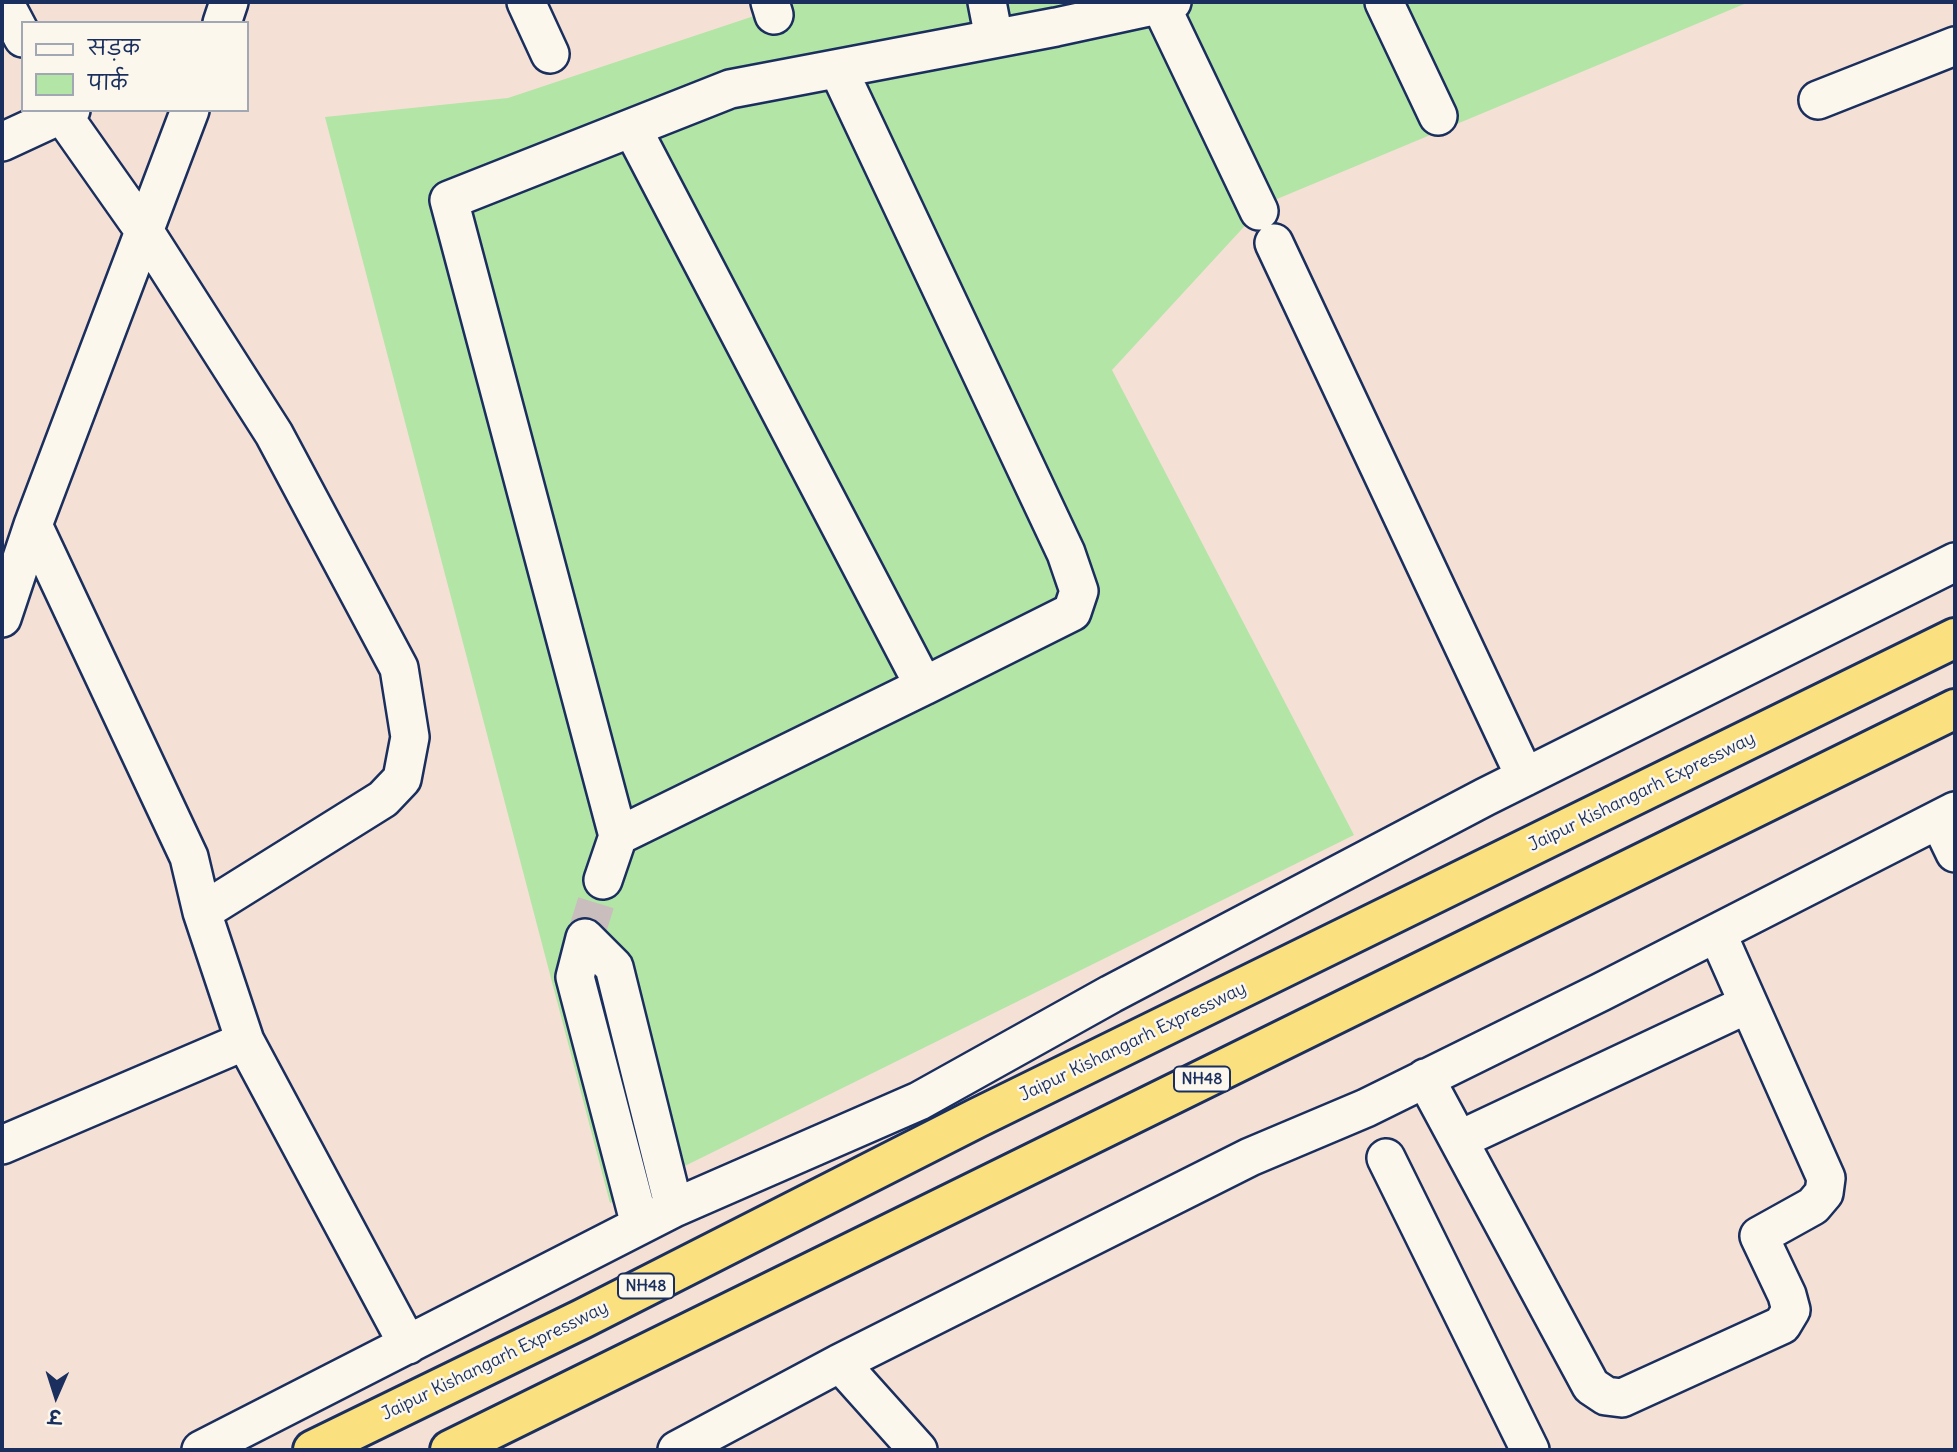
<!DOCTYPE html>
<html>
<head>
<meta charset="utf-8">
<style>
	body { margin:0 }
	#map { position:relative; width:1957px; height:1452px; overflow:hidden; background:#f5e0d6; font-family:Delius,"Playpen Sans Deva",sans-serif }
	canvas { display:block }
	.frame { position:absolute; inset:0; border:4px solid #1b2f5e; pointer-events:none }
	.legend { position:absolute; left:21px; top:21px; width:228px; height:91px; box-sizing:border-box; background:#fbf7ec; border:2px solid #a1a7b3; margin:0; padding:9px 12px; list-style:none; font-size:21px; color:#1b2f5e }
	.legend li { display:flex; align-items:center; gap:14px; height:35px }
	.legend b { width:35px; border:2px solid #a1a7b3 }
	.north { position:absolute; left:21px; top:1361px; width:70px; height:70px; -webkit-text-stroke:5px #fbf7ec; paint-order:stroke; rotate:183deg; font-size:19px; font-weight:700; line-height:28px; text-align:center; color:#1b2f5e }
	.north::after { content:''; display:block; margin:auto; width:24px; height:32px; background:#1b2f5e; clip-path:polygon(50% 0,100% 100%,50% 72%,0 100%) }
</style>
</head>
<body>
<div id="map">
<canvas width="1957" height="1452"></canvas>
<div class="frame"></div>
<ul class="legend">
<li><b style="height:9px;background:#fbf7ec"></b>सड़क</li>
<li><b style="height:19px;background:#b2e5a6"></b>पार्क</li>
</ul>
<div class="north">उ</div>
</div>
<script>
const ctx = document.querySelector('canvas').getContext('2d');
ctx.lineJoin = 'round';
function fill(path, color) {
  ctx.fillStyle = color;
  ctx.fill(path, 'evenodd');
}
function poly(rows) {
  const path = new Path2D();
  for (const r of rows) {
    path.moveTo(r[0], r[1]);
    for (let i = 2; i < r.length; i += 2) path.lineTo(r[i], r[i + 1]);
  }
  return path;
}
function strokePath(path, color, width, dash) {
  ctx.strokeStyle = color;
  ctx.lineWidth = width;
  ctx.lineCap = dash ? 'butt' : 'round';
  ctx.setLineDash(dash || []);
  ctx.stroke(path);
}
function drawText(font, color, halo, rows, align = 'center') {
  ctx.font = font + ' Delius,sans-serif';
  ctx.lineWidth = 5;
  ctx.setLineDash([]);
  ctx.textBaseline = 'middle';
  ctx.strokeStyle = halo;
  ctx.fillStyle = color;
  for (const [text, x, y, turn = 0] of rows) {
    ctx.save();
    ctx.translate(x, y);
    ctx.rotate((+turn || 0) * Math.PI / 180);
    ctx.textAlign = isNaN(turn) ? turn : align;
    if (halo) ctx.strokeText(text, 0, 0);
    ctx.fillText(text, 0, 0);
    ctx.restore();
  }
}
const green = poly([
	[796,2,1749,2,1265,204,1112,370,1354,835,610,1203,325,117,508,98]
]);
const minorTunnel = poly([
	[585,938,603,880]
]);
const minor = poly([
	[4,2,23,38],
	[526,2,550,54],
	[770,2,774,15],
	[987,2,994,38],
	[1384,2,1438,116],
	[1160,4,1259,211],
	[222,23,229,2],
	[838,69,1066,553,1079,591,1072,612,924,686],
	[1818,100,1955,46],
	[59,110,145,232,274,434,399,668,410,737,402,779,383,799,202,912],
	[2,142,71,110],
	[1274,243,1525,777],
	[33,525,189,857,202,912,245,1041,408,1345],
	[2,618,33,525,190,110],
	[1939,820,1955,853],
	[618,836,924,686,632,128],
	[603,880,618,836,449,200,730,89,1056,27,1172,2],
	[1425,1078,1591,1386,1606,1396,1622,1398,1782,1325,1791,1310,1787,1295,1759,1236,1813,1206,1824,1193,1826,1178,1717,933],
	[1459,1140,1748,1004],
	[2,1145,245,1041],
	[1386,1158,1530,1450],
	[640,1225,575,977,585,938,614,967,674,1208],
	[840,1363,918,1450],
	[201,1450,674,1208,919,1101,1111,994,1485,797,1955,562],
	[677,1450,840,1363,1250,1157,1366,1108,1601,992,1955,811]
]);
const highway = poly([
	[313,1450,582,1319,977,1118,1955,638],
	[450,1450,1955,709]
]);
const shields = [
	[1202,1079,56],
	[646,1286,56]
];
const shieldNames = [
	["NH48",1202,1079],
	["NH48",646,1286]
];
const streetNames = [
	["Jaipur Kishangarh Expressway",1642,792,-26],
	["Jaipur Kishangarh Expressway",1133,1042,-26],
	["Jaipur Kishangarh Expressway",495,1361,-26]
];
fill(green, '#b2e5a6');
strokePath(minorTunnel, '#c9bdbe', 37, [37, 18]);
strokePath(minor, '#1b2f5e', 42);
strokePath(highway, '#1b2f5e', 44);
strokePath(minor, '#fbf7ec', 37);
strokePath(highway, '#fbe080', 38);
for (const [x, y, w] of shields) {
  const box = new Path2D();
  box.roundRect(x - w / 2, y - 12.5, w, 25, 5);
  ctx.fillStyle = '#fbf7ec';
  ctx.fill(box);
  strokePath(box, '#1b2f5e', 2);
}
drawText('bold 16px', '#1b2f5e', null, shieldNames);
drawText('18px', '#1b2f5e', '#fbf7ec', streetNames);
</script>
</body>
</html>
